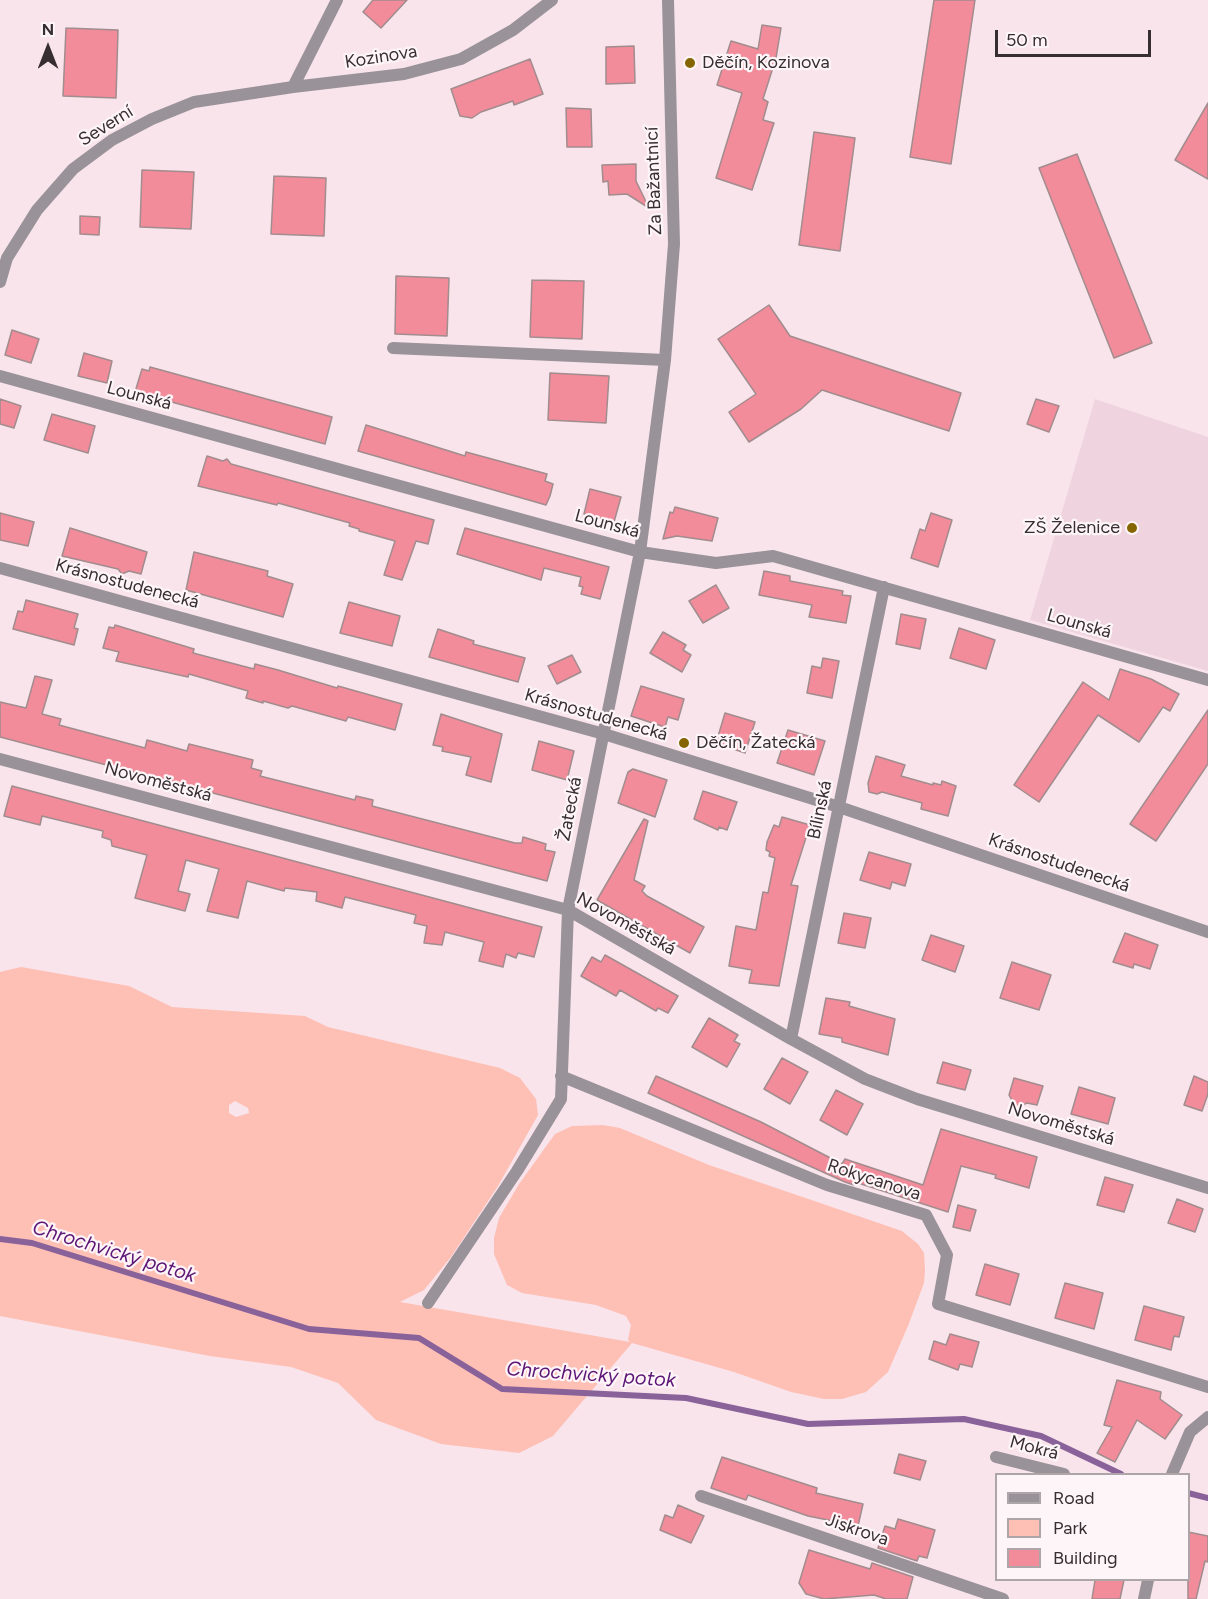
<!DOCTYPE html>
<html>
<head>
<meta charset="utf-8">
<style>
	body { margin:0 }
	#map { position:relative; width:1208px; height:1599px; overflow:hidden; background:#f9e4ec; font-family:Figtree,sans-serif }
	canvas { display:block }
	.legend { position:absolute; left:995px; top:1473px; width:195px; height:108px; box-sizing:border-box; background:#fef5f8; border:2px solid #aea5a8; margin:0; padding:8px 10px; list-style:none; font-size:18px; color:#362e31 }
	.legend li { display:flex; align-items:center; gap:12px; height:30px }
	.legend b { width:30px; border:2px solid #aea5a8 }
	.north { position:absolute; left:18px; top:18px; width:60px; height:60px; -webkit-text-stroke:4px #fef5f8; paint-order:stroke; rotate:0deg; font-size:16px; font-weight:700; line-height:24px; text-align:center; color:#362e31 }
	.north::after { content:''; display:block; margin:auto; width:21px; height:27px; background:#362e31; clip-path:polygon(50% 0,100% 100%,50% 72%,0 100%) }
	.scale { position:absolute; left:995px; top:30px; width:156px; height:27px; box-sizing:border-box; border:3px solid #362e31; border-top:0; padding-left:8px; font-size:18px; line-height:21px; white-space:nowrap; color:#362e31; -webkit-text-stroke:4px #fef5f8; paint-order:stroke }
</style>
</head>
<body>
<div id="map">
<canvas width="1208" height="1599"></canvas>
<ul class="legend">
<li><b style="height:8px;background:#999298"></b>Road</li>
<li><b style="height:16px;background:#febfb4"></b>Park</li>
<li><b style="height:16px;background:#f28b9a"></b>Building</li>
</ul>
<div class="north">N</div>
<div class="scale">50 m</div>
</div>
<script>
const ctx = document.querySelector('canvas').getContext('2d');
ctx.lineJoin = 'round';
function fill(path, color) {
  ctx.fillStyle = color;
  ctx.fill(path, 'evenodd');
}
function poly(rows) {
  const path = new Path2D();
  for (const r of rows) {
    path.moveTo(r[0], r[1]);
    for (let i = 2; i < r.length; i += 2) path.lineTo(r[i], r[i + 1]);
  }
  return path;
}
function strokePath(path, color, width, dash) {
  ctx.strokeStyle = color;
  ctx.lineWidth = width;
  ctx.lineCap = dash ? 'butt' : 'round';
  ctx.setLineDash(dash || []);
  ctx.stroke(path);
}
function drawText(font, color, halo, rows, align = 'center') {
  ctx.font = font + ' Figtree,sans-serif';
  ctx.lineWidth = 4.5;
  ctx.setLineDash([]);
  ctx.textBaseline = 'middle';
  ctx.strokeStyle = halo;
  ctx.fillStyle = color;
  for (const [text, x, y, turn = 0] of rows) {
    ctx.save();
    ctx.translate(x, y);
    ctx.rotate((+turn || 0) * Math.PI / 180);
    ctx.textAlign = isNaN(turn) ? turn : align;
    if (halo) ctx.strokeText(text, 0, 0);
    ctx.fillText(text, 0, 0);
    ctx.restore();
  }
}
const built = poly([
	[1095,399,1208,437,1208,671,1030,620]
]);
const green = poly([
	[21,967,129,986,172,1007,305,1016,328,1027,500,1068,520,1078,536,1099,538,1115,498,1186,451,1257,424,1290,400,1302,630,1342,628,1340,631,1325,626,1316,596,1305,522,1293,507,1285,494,1254,494,1238,499,1218,519,1184,555,1134,572,1126,603,1125,620,1128,709,1165,902,1231,918,1244,924,1253,925,1270,924,1283,908,1326,888,1372,866,1392,842,1399,824,1399,791,1392,734,1372,632,1343,553,1436,519,1453,441,1444,376,1420,338,1383,291,1367,210,1356,0,1316,0,972],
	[235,1101,248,1108,249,1113,236,1117,229,1113,229,1105]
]);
const stream = poly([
	[0,1239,32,1243,309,1329,419,1338,502,1389,686,1398,808,1424,964,1419,1041,1436,1121,1474],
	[1188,1493,1208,1498]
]);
const building = poly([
	[373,0,407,0,381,28,363,12,373,0],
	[934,0,975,0,951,164,910,157,934,0],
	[762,25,781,28,776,58,763,99,768,102,763,120,774,123,752,190,716,178,742,93,717,85,731,41,758,49,762,25],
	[66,28,118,30,116,98,63,96,66,28],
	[634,46,635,83,606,84,606,47,634,46],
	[530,59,543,94,514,105,513,101,481,112,472,118,460,116,451,89,530,59],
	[1208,103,1208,179,1175,160,1208,103],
	[566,108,591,109,592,147,567,147,566,108],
	[814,132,855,138,840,251,799,245,814,132],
	[1077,154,1152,343,1114,358,1039,168,1077,154],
	[636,164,636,181,649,208,627,194,609,195,608,181,603,182,602,165,636,164],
	[142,170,194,172,191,229,140,227,142,170],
	[274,176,326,178,324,236,271,234,274,176],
	[80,216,100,217,99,235,80,234,80,216],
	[396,276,449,278,447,336,395,334,396,276],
	[532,280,584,281,582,339,530,337,532,280],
	[769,305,790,336,961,393,949,431,822,390,801,409,749,442,729,412,756,394,718,339,769,305],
	[12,330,39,339,31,363,5,355,12,330],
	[84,353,112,361,107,383,78,376,84,353],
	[150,367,332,417,325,444,135,392,142,369,149,371,150,367],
	[550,373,609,376,606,423,548,420,550,373],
	[0,399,21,406,14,428,0,424,0,399],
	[1036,399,1059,406,1049,432,1027,424,1036,399],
	[52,414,95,426,88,453,44,440,52,414],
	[366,425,465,456,466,452,547,474,545,481,553,484,550,496,546,505,358,451,366,425],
	[207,456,223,461,227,459,231,464,434,520,428,544,416,541,402,580,384,575,395,541,359,531,359,529,349,526,350,523,278,503,277,505,198,486,207,456],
	[590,489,621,497,614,522,584,514,590,489],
	[675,507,718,518,712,541,677,536,663,539,670,512,673,513,675,507],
	[0,513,34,522,28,546,0,540,0,513],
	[931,513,952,520,938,567,911,558,920,529,925,531,931,513],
	[70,528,147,552,141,574,129,571,122,574,118,569,62,556,70,528],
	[465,528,609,567,600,599,581,594,583,587,579,586,581,577,544,568,541,580,457,554,465,528],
	[194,552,268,571,267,576,293,584,283,617,186,590,194,552],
	[764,571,790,576,790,581,843,591,842,595,851,596,846,623,809,617,812,605,759,595,764,571],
	[716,585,729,608,703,623,689,601,716,585],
	[26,600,78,614,74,628,78,629,74,645,13,629,18,611,23,612,26,600],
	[349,602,400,616,392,646,340,633,349,602],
	[901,614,926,619,920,649,896,644,901,614],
	[115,625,194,649,193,653,254,669,255,664,278,670,337,688,338,686,402,704,395,730,348,717,346,721,292,706,288,708,263,701,263,703,246,698,248,691,189,674,188,677,116,661,119,652,103,648,109,627,114,628,115,625],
	[959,628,995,640,986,669,950,658,959,628],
	[438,629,474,641,473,644,525,658,518,682,429,657,438,629],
	[663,632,686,645,683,650,691,655,682,672,650,653,663,632],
	[572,655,581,672,557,684,548,666,572,655],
	[823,658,839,661,832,698,807,693,812,666,821,668,823,658],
	[1120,669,1151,679,1179,694,1170,711,1163,707,1139,742,1098,715,1039,802,1014,785,1083,682,1109,700,1120,669],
	[35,676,52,680,42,714,61,719,59,725,145,748,147,740,187,751,189,744,253,760,251,768,262,771,260,776,355,800,356,796,373,800,372,806,515,843,522,843,523,837,546,844,545,850,555,852,547,881,0,737,0,702,26,708,35,676],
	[641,686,684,699,678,720,668,717,665,727,631,716,641,686],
	[1208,710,1208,764,1156,841,1130,824,1208,710],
	[725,713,755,722,745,753,716,743,725,713],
	[441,714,502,734,491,782,466,775,471,757,442,751,443,747,433,745,441,714],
	[788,730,825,741,814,775,777,763,788,730],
	[539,741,574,751,567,780,532,770,539,741],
	[876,756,905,765,901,776,933,785,933,783,941,785,942,781,956,786,948,816,921,809,922,803,882,792,877,794,869,792,868,783,876,756],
	[633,769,667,780,655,817,618,803,628,772,633,769],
	[12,786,542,927,534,957,518,953,516,958,506,954,503,967,479,961,484,942,445,932,442,945,424,943,427,926,414,923,416,915,345,897,342,908,316,901,317,892,285,888,284,891,247,881,238,918,207,911,219,869,186,860,178,891,190,894,185,911,135,898,147,855,112,846,111,840,102,837,103,831,42,816,40,825,4,816,12,786],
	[703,791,737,802,727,830,719,827,718,830,694,819,703,791],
	[782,817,810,825,791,885,798,886,779,986,749,983,752,970,729,966,736,926,756,930,763,892,768,893,775,858,769,856,770,852,766,850,767,842,774,825,779,827,782,817],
	[644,819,648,821,634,880,645,886,642,891,647,896,704,927,690,953,597,900,644,819],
	[869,852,911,864,905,886,892,882,890,889,860,880,869,852],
	[844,913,871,918,865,948,838,943,844,913],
	[1125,933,1158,945,1150,969,1134,964,1133,968,1113,962,1125,933],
	[931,935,964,946,955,972,922,960,931,935],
	[605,955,678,996,668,1013,658,1008,656,1011,620,990,616,996,581,976,592,957,601,962,605,955],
	[1012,962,1051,975,1039,1010,1000,998,1012,962],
	[826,998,850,1002,849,1006,895,1019,888,1055,842,1042,842,1038,819,1034,826,998],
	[709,1018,738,1035,734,1041,740,1044,727,1067,692,1047,709,1018],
	[782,1058,808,1072,790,1104,764,1089,782,1058],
	[943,1062,971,1070,965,1090,937,1083,943,1062],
	[656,1076,761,1122,842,1164,845,1159,923,1185,941,1129,1037,1157,1029,1188,995,1178,996,1175,961,1166,948,1212,855,1182,854,1185,845,1182,648,1093,656,1076],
	[1194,1076,1208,1082,1208,1094,1202,1111,1184,1105,1194,1076],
	[1014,1078,1043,1086,1037,1105,1027,1103,1016,1108,1009,1095,1014,1078],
	[1079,1087,1115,1098,1108,1124,1071,1114,1079,1087],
	[836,1090,863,1104,847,1135,820,1120,836,1090],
	[1105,1177,1133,1185,1124,1212,1097,1205,1105,1177],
	[1177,1199,1203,1209,1195,1232,1168,1223,1177,1199],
	[958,1205,976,1210,970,1231,953,1227,958,1205],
	[985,1264,1019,1274,1010,1305,976,1295,985,1264],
	[1065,1283,1103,1293,1094,1329,1055,1318,1065,1283],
	[1144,1306,1184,1317,1179,1337,1174,1336,1171,1350,1135,1340,1144,1306],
	[950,1334,979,1342,972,1367,960,1364,958,1370,929,1359,934,1341,946,1345,950,1334],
	[1117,1380,1161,1392,1160,1399,1182,1415,1165,1439,1137,1420,1115,1462,1097,1453,1112,1427,1104,1425,1117,1380],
	[899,1454,926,1461,920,1480,894,1473,899,1454],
	[722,1457,817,1488,816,1493,863,1504,858,1526,808,1516,748,1495,746,1500,711,1488,722,1457],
	[678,1505,704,1516,691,1543,660,1530,665,1515,673,1518,678,1505],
	[898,1519,935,1530,927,1558,919,1556,917,1561,878,1548,885,1526,895,1529,898,1519],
	[1188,1532,1208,1536,1208,1562,1205,1561,1196,1599,1188,1599,1188,1532],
	[809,1550,870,1569,872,1563,913,1577,907,1599,886,1599,874,1595,824,1599,806,1594,799,1583,809,1550],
	[1095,1580,1124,1580,1120,1599,1092,1599,1095,1580]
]);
const minor = poly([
	[293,87,337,0],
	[0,282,7,258,37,210,73,169,112,140,152,119,194,102,293,87,404,74,461,59,513,30,552,0],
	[393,348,665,360],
	[0,376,640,552,716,563,773,556,1208,680],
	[0,568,604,734,839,807,1208,932],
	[0,759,568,910,791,1039,865,1079,917,1099,1208,1188],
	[791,1039,884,587],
	[561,1076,827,1185,926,1215,947,1255,938,1304,1208,1387],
	[428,1303,517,1171,561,1099,568,910,640,552,665,360,674,244,668,0],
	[996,1457,1064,1474],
	[1172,1474,1190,1432,1208,1417],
	[701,1496,1003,1599],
	[1144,1599,1148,1580]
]);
const markers = [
	[690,63,6,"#856500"],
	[1132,528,6,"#856500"],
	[684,743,6,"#856500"]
];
const streetNames = [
	["Kozinova",381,57,-9],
	["Severní",106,126,-32],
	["Za Bažantnicí",654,181,-92],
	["Lounská",139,396,15],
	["Lounská",607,524,15],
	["Krásnostudenecká",127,584,15],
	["Lounská",1079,624,16],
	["Krásnostudenecká",596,715,16],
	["Novoměstská",158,782,15],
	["Žatecká",570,809,-79],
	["Bílinská",820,810,-78],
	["Krásnostudenecká",1059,863,19],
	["Novoměstská",626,924,29],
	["Novoměstská",1061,1124,17],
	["Rokycanova",874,1180,18],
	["Mokrá",1034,1448,15],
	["Jiskrova",857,1530,19]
];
const poiNames = [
	["Děčín, Kozinova",702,63],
	["ZŠ Želenice",1120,528,"right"],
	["Děčín, Žatecká",696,743]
];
const waterNames = [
	["Chrochvický potok",114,1252,17],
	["Chrochvický potok",591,1375,4]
];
fill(built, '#efd4df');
fill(green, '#febfb4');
strokePath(stream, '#8a629a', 6);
fill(building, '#f28b9a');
strokePath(building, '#a18c8e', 1.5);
strokePath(minor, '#999298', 12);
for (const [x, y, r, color] of markers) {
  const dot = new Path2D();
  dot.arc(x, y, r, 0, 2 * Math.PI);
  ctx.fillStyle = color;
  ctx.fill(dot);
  strokePath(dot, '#fef5f8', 2);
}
drawText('18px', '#362e31', '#fef5f8', streetNames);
drawText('18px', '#362e31', '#fef5f8', poiNames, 'left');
drawText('italic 20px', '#5c1676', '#fef5f8', waterNames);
</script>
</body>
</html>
